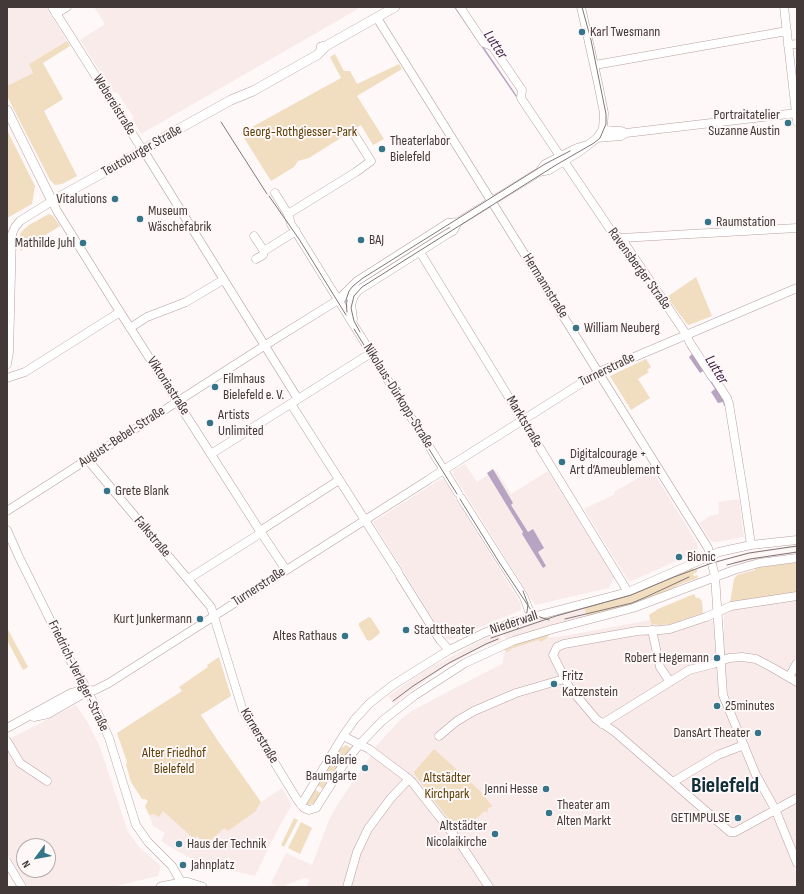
<!DOCTYPE html>
<html>
<head>
<meta charset="utf-8">
<style>
	body { margin:0 }
	#map { position:relative; width:804px; height:894px; overflow:hidden; background:#fef8f8; font-family:"Sofia Sans Condensed",sans-serif }
	canvas { display:block }
	.frame { position:absolute; inset:0; border:8px solid #443939; pointer-events:none }
	.north { position:absolute; left:16px; top:838px; width:40px; height:40px; box-sizing:border-box; background:#fef8f8; border:1px solid #b4acac; border-radius:50%; rotate:238deg; font-size:11px; font-weight:700; line-height:16px; text-align:center; color:#443939 }
	.north::after { content:''; display:block; margin:auto; width:14px; height:18px; background:#367589; clip-path:polygon(50% 0,100% 100%,50% 72%,0 100%) }
</style>
</head>
<body>
<div id="map">
<canvas width="804" height="894"></canvas>
<div class="frame"></div>
<div class="north">N</div>
</div>
<script>
const ctx = document.querySelector('canvas').getContext('2d');
ctx.lineJoin = 'round';
function fill(path, color) {
  ctx.fillStyle = color;
  ctx.fill(path, 'evenodd');
}
function poly(rows) {
  const path = new Path2D();
  for (const r of rows) {
    path.moveTo(r[0], r[1]);
    for (let i = 2; i < r.length; i += 2) path.lineTo(r[i], r[i + 1]);
  }
  return path;
}
function strokePath(path, color, width, dash) {
  ctx.strokeStyle = color;
  ctx.lineWidth = width;
  ctx.lineCap = dash ? 'butt' : 'round';
  ctx.setLineDash(dash || []);
  ctx.stroke(path);
}
function drawText(font, color, halo, rows, align = 'center') {
  ctx.font = font + ' "Sofia Sans Condensed",sans-serif';
  ctx.lineWidth = 4;
  ctx.setLineDash([]);
  ctx.textBaseline = 'middle';
  ctx.strokeStyle = halo;
  ctx.fillStyle = color;
  for (const [text, x, y, turn = 0] of rows) {
    ctx.save();
    ctx.translate(x, y);
    ctx.rotate((+turn || 0) * Math.PI / 180);
    ctx.textAlign = isNaN(turn) ? turn : align;
    if (halo) ctx.strokeText(text, 0, 0);
    ctx.fillText(text, 0, 0);
    ctx.restore();
  }
}
const built = poly([
	[7,7,46,7,67,41,29,64,33,73,9,85,7,81],
	[94,7,357,7,358,9,141,134,132,119,134,118,117,92,114,93,80,40,105,24],
	[465,464,477,482,496,470,511,494,548,471,614,577,609,588,535,605,453,474,454,470],
	[652,470,697,543,698,548,695,553,629,582,584,509,615,494,614,492],
	[441,479,444,480,521,604,521,610,450,640,445,638,373,522],
	[739,499,744,537,716,542,711,541,699,523,710,516,719,514,718,502],
	[797,545,797,547,762,552,733,558,732,556,757,551],
	[797,551,797,554,734,564,734,561],
	[797,592,797,852,793,846,781,816,781,813,783,808,781,802,776,802,774,799,761,777,726,694,723,652,724,614,730,603],
	[584,607,587,617,539,628,506,640,502,631,512,626],
	[703,613,708,620,713,621,714,623,717,659,715,666,717,668,720,698,723,706,738,740,740,750,743,753,755,783,768,805,766,811,771,816,775,819,797,875,797,887,307,887,309,879,304,878,281,887,278,887,271,883,286,853,312,865,329,820,339,802,370,757,374,748,402,718,412,711,449,691,502,664,505,650,543,638,564,636,650,620,651,624,682,621],
	[499,633,502,640,483,647,446,666,431,676,394,704,388,696,426,670,486,638],
	[76,705,88,723,100,747,128,832,139,847,161,866,158,876,112,887,28,887,7,853,7,740],
	[24,846,48,846,48,870,24,870],
	[282,788,292,805,280,825,255,876,215,867,195,861,172,848,161,841,165,833,153,826,149,815,163,810,194,839,197,836,224,827,228,831,255,812,261,802]
]);
const green = poly([
	[67,41,70,46,43,63,63,99,44,111,77,176,62,184,55,185,50,180,7,96,7,81,9,85,33,73,29,64],
	[335,54,344,71,350,71,357,84,399,64,402,69,357,96,384,139,373,145,361,125,309,158,298,161,294,167,271,181,241,133,341,78,330,57],
	[7,130,35,186,32,204,7,218],
	[49,214,53,216,60,226,20,251,20,234,21,232,29,225],
	[696,277,712,316,689,325,687,324,667,297],
	[646,359,651,367,647,370,649,372,638,379,650,398,631,410,610,376],
	[797,562,797,592,730,603,734,579,737,575,755,570,755,568],
	[693,565,693,570,697,569,697,572,693,574,694,576,697,575,698,578,681,584,649,600,506,640,533,630,587,617,584,607,602,601],
	[694,594,696,598,699,598,702,601,703,613,671,624,659,625,651,624,649,615,658,609],
	[369,617,371,618,380,632,379,634,370,641,367,640,359,626,359,623],
	[7,628,28,667,23,670,7,640],
	[549,633,548,637,541,642,538,640,511,649,510,651,507,652,503,648],
	[219,657,231,696,201,715,218,741,261,802,255,812,228,831,224,828,206,845,197,836,194,839,163,811,159,817,154,814,149,815,145,806,148,801,145,799,142,799,131,782,126,765,127,762,117,733,182,691,179,687,208,667,207,665],
	[346,745,352,749,325,790,317,785,340,749],
	[434,749,480,791,493,807,490,807,488,809,487,813,485,811,466,827,460,827,456,829,415,775,414,772],
	[314,789,322,794,315,803,307,805,306,803],
	[294,818,298,820,284,847,281,845],
	[301,822,312,828,300,854,288,848]
]);
const water = poly([
	[454,7,457,8,517,96,516,97],
	[688,346,724,398,726,405,724,406,723,402,718,403,711,392,715,389,703,371,700,373,689,357,692,354,687,347],
	[493,469,513,503,511,505,528,532,533,529,544,548,538,552,546,566,543,568,522,534,523,532,487,473]
]);
const minor = poly([
	[52,7,140,146,147,156,298,399],
	[460,7,484,43,492,46,522,90,521,98,560,156],
	[784,7,797,122],
	[56,14,67,7],
	[377,18,708,548,715,576,723,695,756,775,775,809,797,863],
	[788,45,797,44],
	[595,65,787,31],
	[603,129,611,131,621,131,626,133],
	[597,138,621,136,626,133,797,113],
	[564,161,614,235,621,238,686,334,690,343,713,378],
	[539,172,549,170,579,152,597,138,603,129,604,113,598,83,581,7],
	[275,193,288,214,291,224,458,493],
	[288,214,356,172,371,161,352,131],
	[254,236,264,251,263,255,256,259],
	[621,238,797,228],
	[264,251,296,231],
	[420,252,628,592],
	[339,299,357,281,448,223,458,222],
	[353,319,351,304,354,296,358,291],
	[130,328,147,317,186,302,223,280],
	[7,364,9,352,12,234,15,227,20,221,52,201,57,211,120,312,260,531,286,570],
	[7,378,25,372,120,312],
	[716,381,727,398,729,404,744,496,751,545],
	[291,404,398,572],
	[211,454,371,353],
	[87,459,211,607,243,711,298,801,304,808,309,810,316,808,345,762,360,744,382,721,414,696,465,663,513,641,553,629,633,608,734,570,759,563,797,558],
	[431,478,599,372,797,288],
	[461,498,524,597,531,616],
	[7,511,264,346,338,300,359,290,449,233,453,231,458,222,539,172,545,164,577,148,587,145],
	[7,530,19,557,70,660,88,691,109,738,136,825,148,842,172,866,181,882],
	[260,531,339,480],
	[400,576,440,640,449,650],
	[188,579,261,533],
	[797,596,731,606,706,617,670,629,660,630,637,631,564,644,557,647,553,655,569,687,596,719,615,732,730,832,735,832,797,798],
	[652,630,660,667,670,682],
	[789,677,797,663],
	[34,717,48,714,88,691],
	[602,724,689,670,713,664,729,658,742,657,756,659,773,668,797,682],
	[7,728,71,693,80,691,95,690,109,683,428,480],
	[343,736,369,749,405,776,412,782,460,843,489,887],
	[439,736,457,721,474,711,516,693,564,679],
	[7,741,20,763,47,781],
	[673,782,718,755,744,745],
	[301,805,343,736,355,719,370,703,393,685,449,650,484,633,513,622,628,592,719,552,751,545,797,540],
	[7,862,22,887],
	[347,887,357,852,368,829,391,798,409,779]
]);
const tertiary = poly([
	[321,47,326,46,395,7],
	[7,110,52,201,126,160,175,131,231,100,253,91,317,55,326,46],
	[161,887,186,882,202,887]
]);
const tram = poly([
	[221,122,267,194],
	[269,196,299,239,346,315],
	[347,312,346,300,349,291,353,286,363,278,545,164,570,151],
	[354,329,457,494],
	[360,332,354,321,351,308,354,296,362,287,556,165,594,143,600,138,606,124,606,114,591,40,582,7],
	[460,499,499,562,531,610,537,616,549,620],
	[727,565,750,559,797,552],
	[565,619,632,603,646,597,689,577],
	[517,629,524,622,527,612,528,604,523,591],
	[491,638,556,616,631,595,674,577,712,563,749,553,797,546],
	[393,701,413,686,449,663,486,644,498,639]
]);
const markers = [
	[582,32,4,"#367589"],
	[788,123,4,"#367589"],
	[382,149,4,"#367589"],
	[115,199,4,"#367589"],
	[140,219,4,"#367589"],
	[708,222,4,"#367589"],
	[361,240,4,"#367589"],
	[83,243,4,"#367589"],
	[576,328,4,"#367589"],
	[215,387,4,"#367589"],
	[210,423,4,"#367589"],
	[562,462,4,"#367589"],
	[107,491,4,"#367589"],
	[679,557,4,"#367589"],
	[200,619,4,"#367589"],
	[406,630,4,"#367589"],
	[345,636,4,"#367589"],
	[717,658,4,"#367589"],
	[554,684,4,"#367589"],
	[717,706,4,"#367589"],
	[758,733,4,"#367589"],
	[365,768,4,"#367589"],
	[546,789,4,"#367589"],
	[549,813,4,"#367589"],
	[738,818,4,"#367589"],
	[495,834,4,"#367589"],
	[179,844,4,"#367589"],
	[183,865,4,"#367589"]
];
const poiNames = [
	["Karl Twesmann",590,32],
	["Portraitatelier",780,115,"right"],
	["Suzanne Austin",780,131,"right"],
	["Theaterlabor",390,141],
	["Bielefeld",390,157],
	["Vitalutions",107,199,"right"],
	["Museum",148,211],
	["Wäschefabrik",148,227],
	["Raumstation",716,222],
	["BAJ",369,240],
	["Mathilde Juhl",75,243,"right"],
	["William Neuberg",584,328],
	["Filmhaus",223,379],
	["Bielefeld e. V.",223,395],
	["Artists",218,415],
	["Unlimited",218,431],
	["Digitalcourage +",570,454],
	["Art d’Ameublement",570,470],
	["Grete Blank",115,491],
	["Bionic",687,557],
	["Kurt Junkermann",192,619,"right"],
	["Stadttheater",414,630],
	["Altes Rathaus",337,636,"right"],
	["Robert Hegemann",709,658,"right"],
	["Fritz",562,676],
	["Katzenstein",562,692],
	["25minutes",725,706],
	["DansArt Theater",750,733,"right"],
	["Galerie",357,760,"right"],
	["Baumgarte",357,776,"right"],
	["Jenni Hesse",538,789,"right"],
	["Theater am",557,805],
	["Alten Markt",557,821],
	["GETIMPULSE",730,818,"right"],
	["Altstädter",487,826,"right"],
	["Nicolaikirche",487,842,"right"],
	["Haus der Technik",187,844],
	["Jahnplatz",191,865]
];
const streetNames = [
	["Webereistraße",114,105,58],
	["Teutoburger Straße",142,151,-30],
	["Ravensberger Straße",639,269,54],
	["Hermannstraße",545,286,58],
	["Turnerstraße",607,370,-26],
	["Viktoriastraße",168,386,57],
	["Nikolaus-Dürkopp-Straße",398,396,58],
	["Marktstraße",524,422,59],
	["August-Bebel-Straße",122,437,-33],
	["Falkstraße",152,537,50],
	["Turnerstraße",259,587,-33],
	["Niederwall",514,623,-18],
	["Friedrich-Verleger-Straße",78,676,64],
	["Körnerstraße",259,736,59]
];
const parkNames = [
	["Georg-Rothgiesser-Park",300,132],
	["Alter Friedhof",174,753],
	["Bielefeld",174,769],
	["Altstädter",447,778],
	["Kirchpark",447,794]
];
const waterNames = [
	["Lutter",495,45,56],
	["Lutter",716,370,58]
];
const townNames = [
	["Bielefeld",725,786]
];
fill(built, '#faebeb');
fill(green, '#f1ddc0');
fill(water, '#b7a3c2');
strokePath(minor, '#baa0a1', 9);
strokePath(tertiary, '#baa0a1', 10);
strokePath(minor, '#fff', 8);
strokePath(tertiary, '#fff', 9);
strokePath(tram, '#817777', 1);
for (const [x, y, r, color] of markers) {
  const dot = new Path2D();
  dot.arc(x, y, r, 0, 2 * Math.PI);
  ctx.fillStyle = color;
  ctx.fill(dot);
  strokePath(dot, '#fef8f8', 1.5);
}
drawText('14px', '#443939', '#fef8f8', poiNames, 'left');
drawText('14px', '#443939', '#fef8f8', streetNames);
drawText('14px', '#5e4007', '#fef8f8', parkNames);
drawText('italic 15px', '#3a1e46', '#fef8f8', waterNames);
drawText('bold 22px', '#0f2e38', '#fef8f8', townNames);
</script>
</body>
</html>
